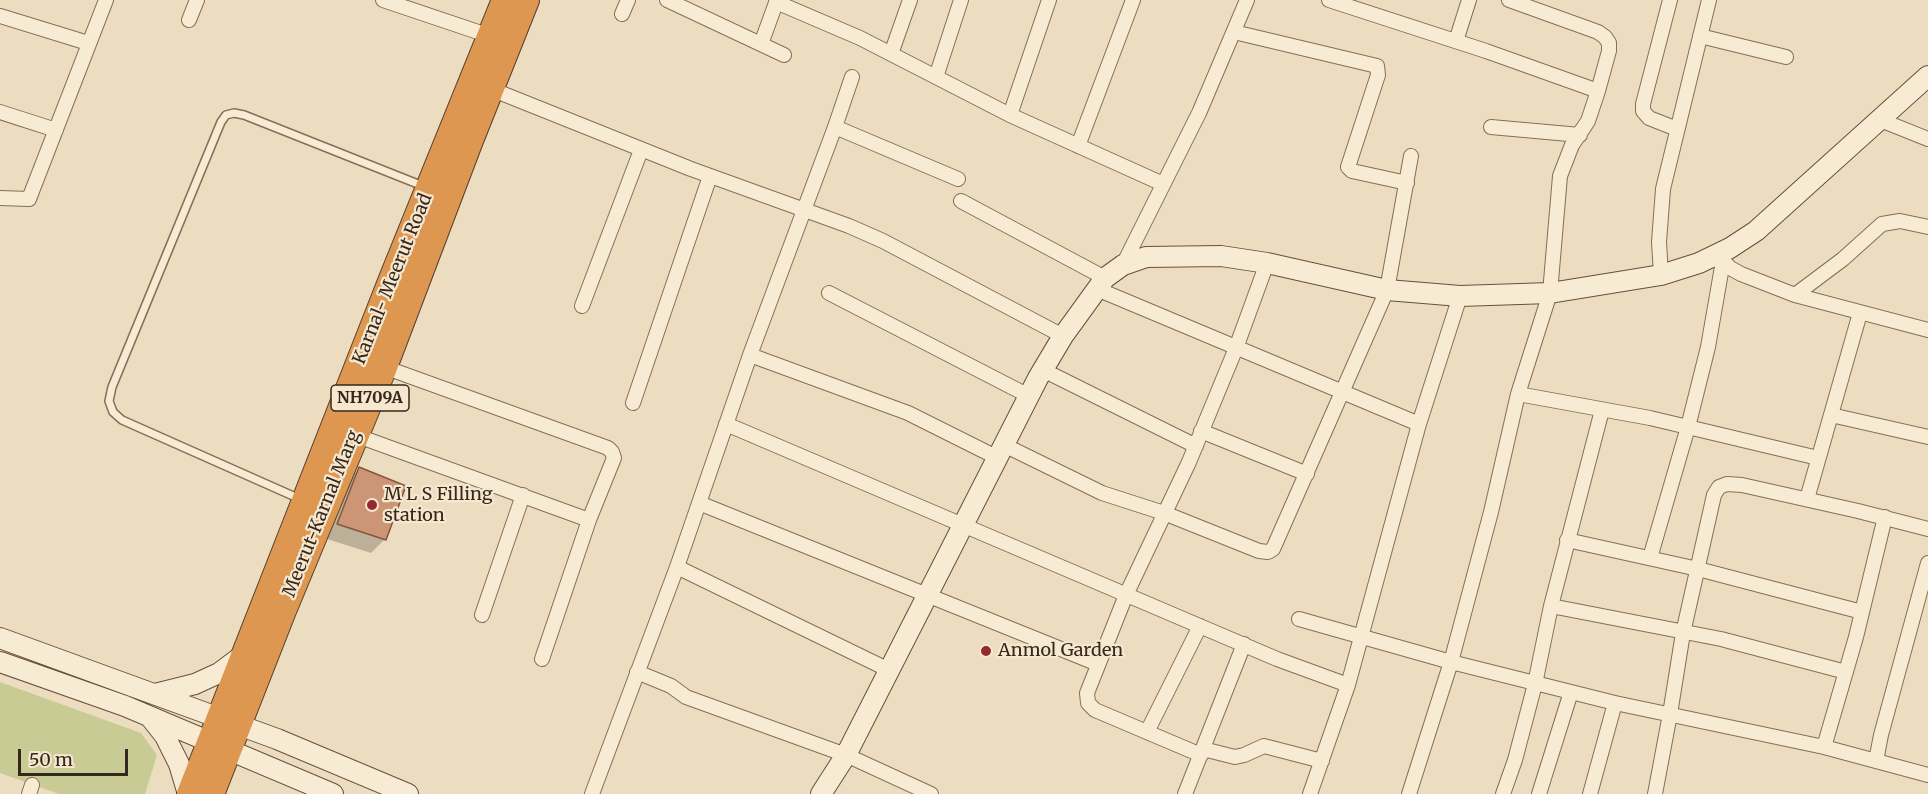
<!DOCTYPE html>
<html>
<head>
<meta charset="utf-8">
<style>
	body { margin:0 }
	#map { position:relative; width:1928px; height:794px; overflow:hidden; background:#edddc0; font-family:Merriweather,serif }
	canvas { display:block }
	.scale { position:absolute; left:18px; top:749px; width:110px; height:27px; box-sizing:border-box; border:3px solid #36271d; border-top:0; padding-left:8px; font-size:18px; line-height:21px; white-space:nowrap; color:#36271d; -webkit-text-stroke:4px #f5e8cf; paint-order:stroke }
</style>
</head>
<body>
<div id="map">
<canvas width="1928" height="794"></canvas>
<div class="scale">50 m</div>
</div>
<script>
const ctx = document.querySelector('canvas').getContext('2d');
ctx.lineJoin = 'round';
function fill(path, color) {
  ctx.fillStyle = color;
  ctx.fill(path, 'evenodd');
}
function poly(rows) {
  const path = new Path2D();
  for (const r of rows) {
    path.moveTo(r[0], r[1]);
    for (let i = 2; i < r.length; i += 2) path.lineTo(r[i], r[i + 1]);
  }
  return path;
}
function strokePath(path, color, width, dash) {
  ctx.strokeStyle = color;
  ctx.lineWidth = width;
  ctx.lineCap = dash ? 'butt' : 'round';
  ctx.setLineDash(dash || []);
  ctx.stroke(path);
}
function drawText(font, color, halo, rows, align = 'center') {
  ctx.font = font + ' Merriweather,serif';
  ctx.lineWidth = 4.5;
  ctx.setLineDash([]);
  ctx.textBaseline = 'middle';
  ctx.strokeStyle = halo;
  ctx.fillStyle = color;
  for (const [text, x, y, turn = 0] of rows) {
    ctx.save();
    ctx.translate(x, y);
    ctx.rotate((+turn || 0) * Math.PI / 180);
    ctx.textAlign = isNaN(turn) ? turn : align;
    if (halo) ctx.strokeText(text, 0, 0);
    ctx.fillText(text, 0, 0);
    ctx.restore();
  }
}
const green = poly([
	[0,682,141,733,157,755,145,794,59,794,0,773]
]);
const shadow = poly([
	[359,469,385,539,371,553,324,538,345,483]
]);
const building = poly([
	[359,467,406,486,386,540,337,524,359,467]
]);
const lane = poly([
	[300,499,122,420,113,412,109,401,112,387,221,122,226,115,234,113,244,115,423,186]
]);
const street = poly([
	[383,0,490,36],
	[667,0,784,55],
	[1329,0,1486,51,1598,91,1588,121,1572,145,1560,176,1550,293,1518,394,1491,512,1451,662,1409,794],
	[1509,0,1598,32,1605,37,1609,43,1609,51,1598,91],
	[1670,0,1643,104,1643,111,1649,118,1677,129],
	[776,2,860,38,1010,115,1163,184],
	[622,14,628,0],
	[0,16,88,43],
	[189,20,197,0],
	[1234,32,1377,66,1378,75,1348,167,1352,171,1407,183],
	[1700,36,1786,57],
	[1456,41,1469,0],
	[761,44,777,0],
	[891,54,910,0],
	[936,77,961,0],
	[491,89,691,169,849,226,883,241,1063,336],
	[0,112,56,130],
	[1010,115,1049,0],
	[1878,119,1928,139],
	[835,127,958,179],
	[1491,127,1580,135],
	[1078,146,1133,0],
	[0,198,29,199,106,0],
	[961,201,1105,278],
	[1720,257,1730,268,1741,274,1795,295,1928,330],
	[1123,265,1199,113,1247,0],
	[1661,275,1659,242,1663,189,1709,0],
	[1097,289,1419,424],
	[829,293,1029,396],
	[1795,295,1843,259,1882,224,1900,221,1928,227],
	[582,306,641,150],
	[750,355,908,413,998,458],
	[384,367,608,448,612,452,614,458,589,520,542,659],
	[1043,370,1196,446],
	[1518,394,1650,418,1818,458],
	[633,403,710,176],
	[1831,415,1928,437],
	[726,424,1277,659,1348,685],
	[1201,431,1307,474],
	[355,435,589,520],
	[1004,445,1102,493,1164,513,1259,551,1268,552,1273,549,1387,290,1411,156],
	[1807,499,1860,313],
	[699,503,1098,664],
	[1567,540,1698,569,1862,612],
	[1650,558,1688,427,1708,347,1723,261],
	[1928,563,1881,735,1876,761,1928,775],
	[677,567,750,355,835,127,852,77],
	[1551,606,1721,639,1846,672],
	[482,615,523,495],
	[1299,619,1451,662,1615,703,1824,747,1876,761],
	[637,672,671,686,686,697,846,755,931,794],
	[1147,732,1200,626],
	[1824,747,1856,637,1885,517],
	[1203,749,1235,757,1244,755,1264,746,1322,761],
	[1201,755,1095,710,1088,703,1087,693,1126,595,1189,462,1236,348,1267,263],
	[29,794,32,785],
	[592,794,677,567,889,670],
	[1185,794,1244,644],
	[1310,794,1348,685,1419,424,1460,296],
	[1503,794,1515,760,1535,684,1551,606,1602,410],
	[1539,794,1571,692],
	[1590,794,1615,703],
	[1655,794,1670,714,1683,633,1714,495,1719,487,1727,484,1742,485,1858,511,1928,529]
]);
const secondary = poly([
	[0,638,277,739,408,794],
	[0,662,125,706,333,794],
	[155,694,195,684,219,673,246,653],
	[150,717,165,736,179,764,188,794],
	[821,794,846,755,1038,378,1063,336,1105,278,1123,265,1146,257,1221,256,1267,263,1387,290,1460,296,1550,293,1661,275,1699,263,1730,248,1756,231,1928,76]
]);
const highway = poly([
	[190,794,392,279,505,0],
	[211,794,282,613,384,367,469,143,526,0]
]);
const markers = [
	[372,505,6,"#942930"],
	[986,651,6,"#942930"]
];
const shields = [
	[370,398,78]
];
const shieldNames = [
	["NH709A",370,398]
];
const streetNames = [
	["Karnal- Meerut Road",393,279,-68],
	["Meerut-Karnal Marg",322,514,-68]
];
const poiNames = [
	["M L S Filling",384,495],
	["station",384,516],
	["Anmol Garden",998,651]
];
fill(green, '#c8cb94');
fill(shadow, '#0003');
fill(building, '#cb9576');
strokePath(building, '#85563e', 1.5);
strokePath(lane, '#866e58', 10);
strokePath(street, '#866e58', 16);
strokePath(secondary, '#684f3c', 22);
strokePath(highway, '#543d2d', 28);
strokePath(lane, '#f8ebd3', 7);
strokePath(street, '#f8ebd3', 14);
strokePath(secondary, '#f8ebd3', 20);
strokePath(highway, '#dd9750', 26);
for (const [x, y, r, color] of markers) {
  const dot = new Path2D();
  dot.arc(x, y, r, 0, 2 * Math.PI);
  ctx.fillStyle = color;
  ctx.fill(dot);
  strokePath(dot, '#f5e8cf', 2);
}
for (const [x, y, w] of shields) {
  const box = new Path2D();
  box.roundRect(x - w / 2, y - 13, w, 26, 4.5);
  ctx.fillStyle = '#f5e8cf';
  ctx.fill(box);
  strokePath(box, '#36271d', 1.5);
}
drawText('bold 16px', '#36271d', null, shieldNames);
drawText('18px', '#36271d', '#f5e8cf', streetNames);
drawText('18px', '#36271d', '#f5e8cf', poiNames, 'left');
</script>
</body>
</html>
